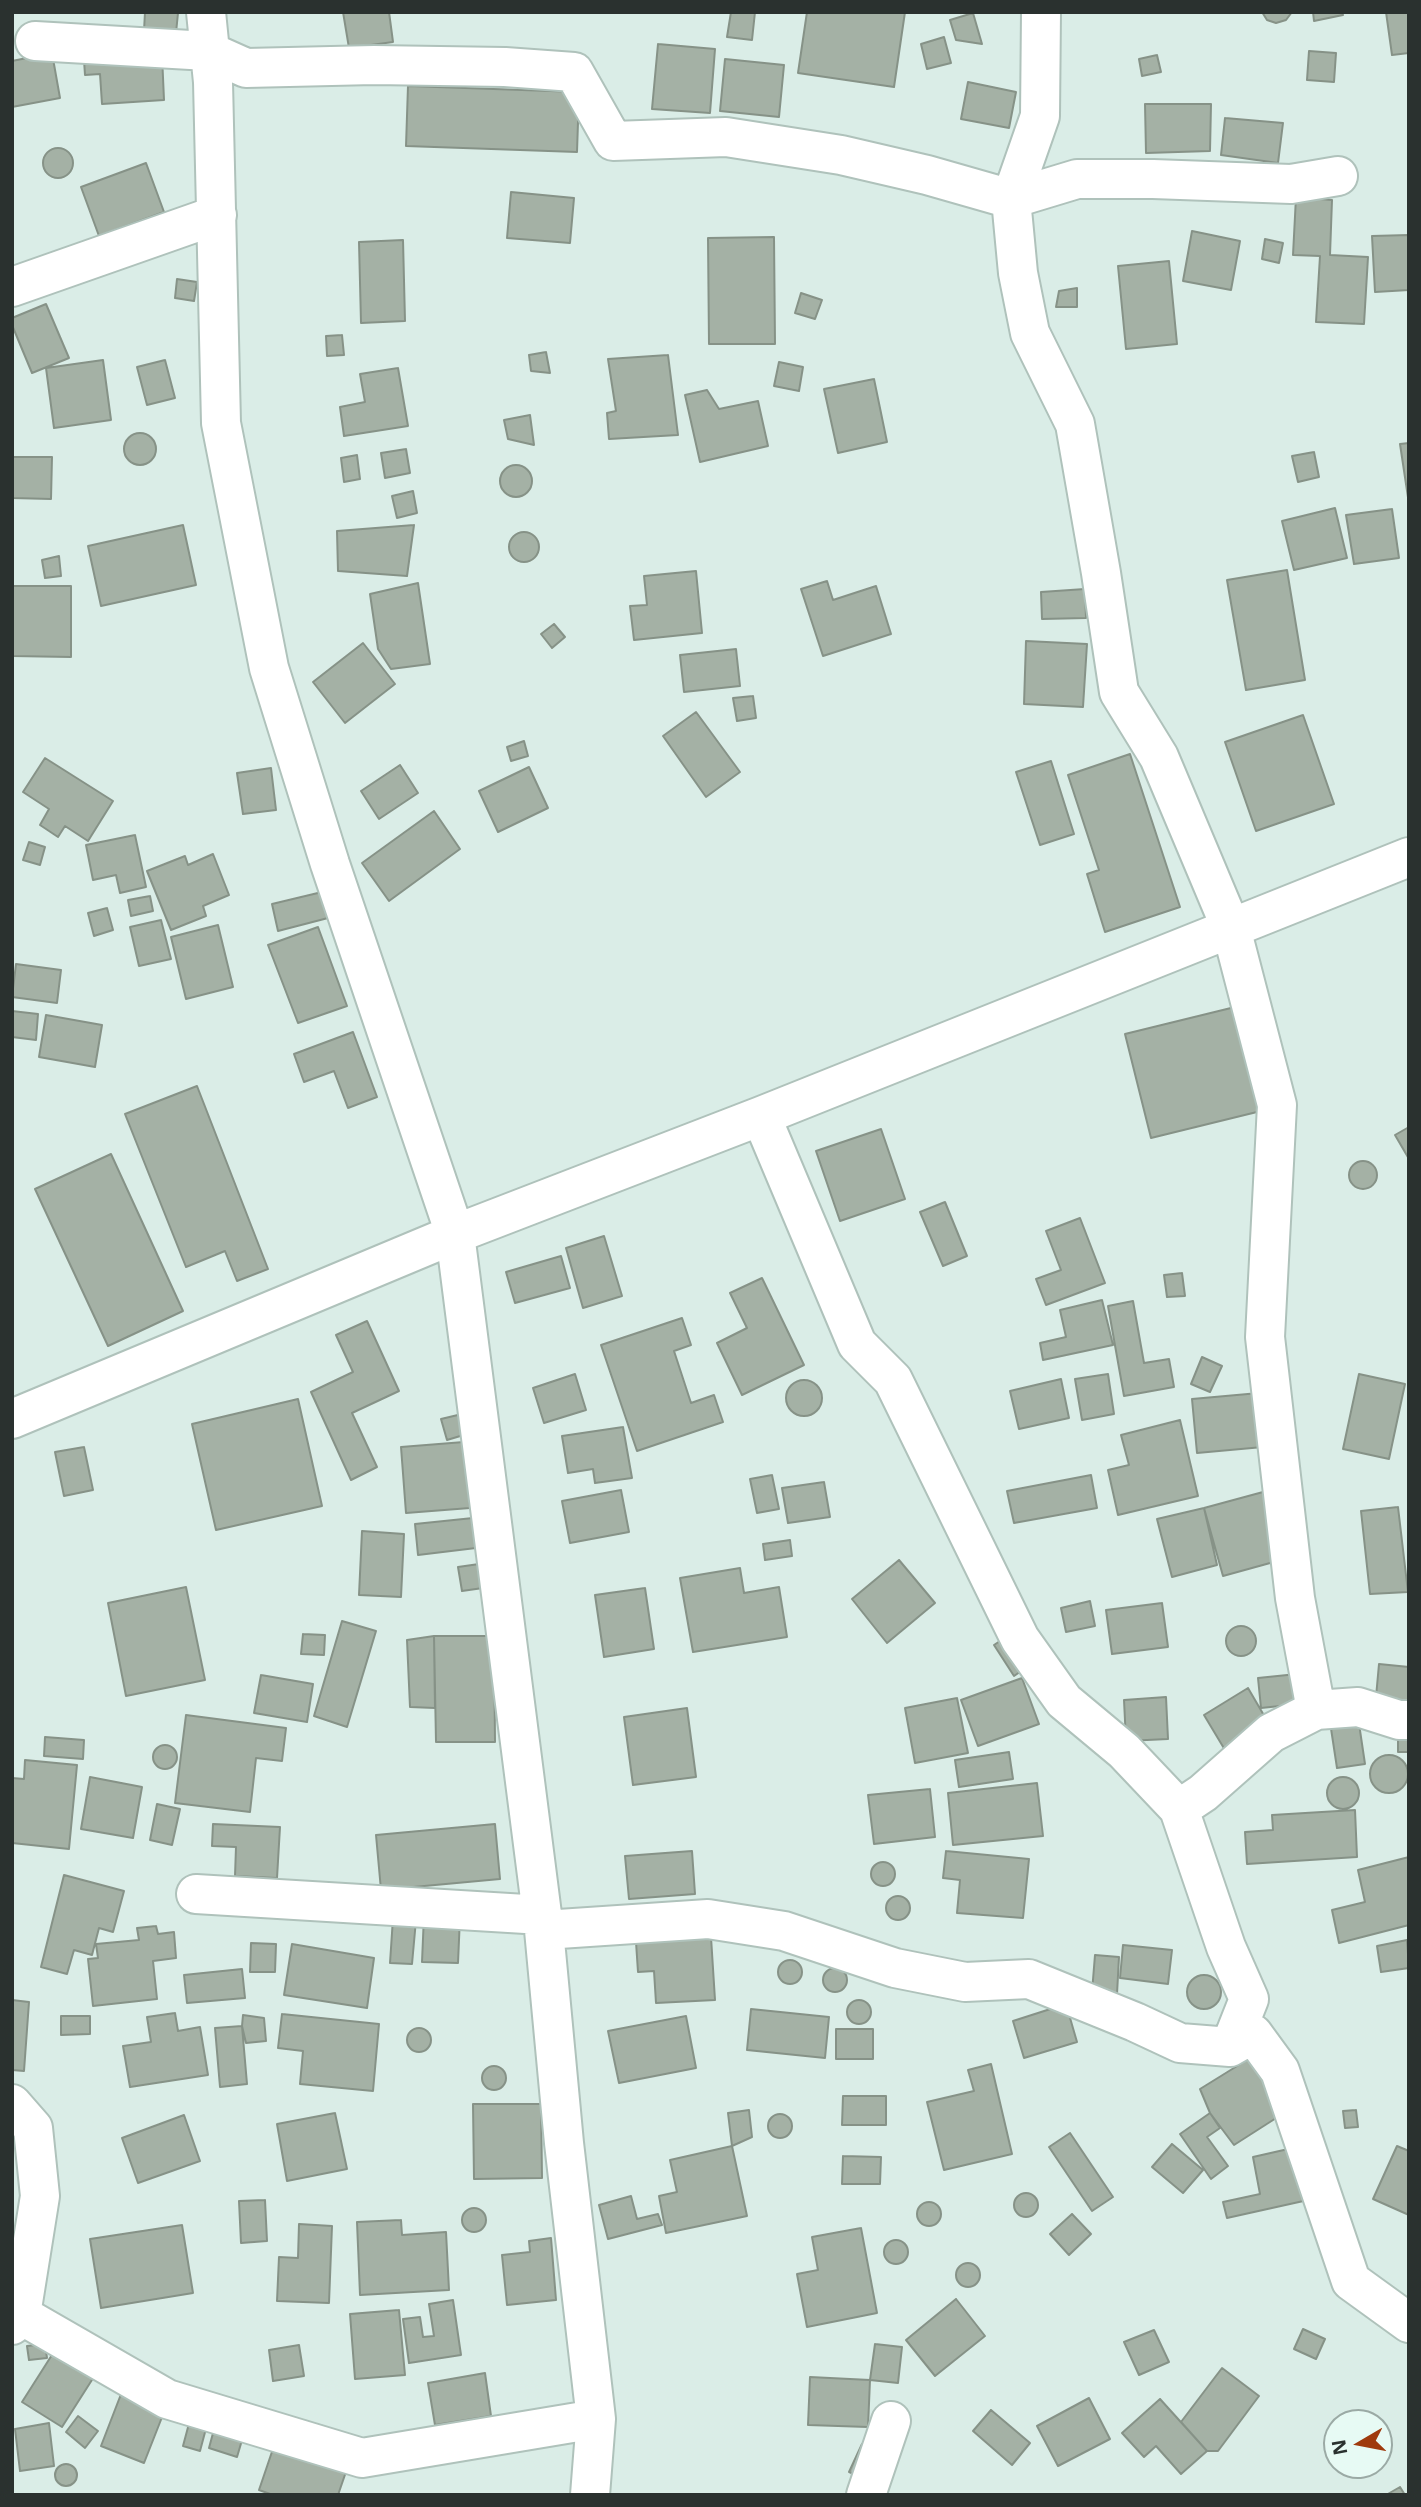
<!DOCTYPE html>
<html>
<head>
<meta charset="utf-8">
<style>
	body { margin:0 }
	#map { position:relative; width:1421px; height:2507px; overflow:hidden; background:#daede7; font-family:"Open Sans",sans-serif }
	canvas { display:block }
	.frame { position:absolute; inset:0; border:14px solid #2a312f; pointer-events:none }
	.north { position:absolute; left:1323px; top:2409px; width:70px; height:70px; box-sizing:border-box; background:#e7faf4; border:2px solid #9baaa5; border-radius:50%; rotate:260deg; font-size:19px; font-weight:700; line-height:28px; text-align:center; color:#2a312f }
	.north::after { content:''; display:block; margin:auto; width:24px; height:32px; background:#9f3a0d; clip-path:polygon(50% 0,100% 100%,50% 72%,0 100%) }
</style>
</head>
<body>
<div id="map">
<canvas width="1421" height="2507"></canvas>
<div class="frame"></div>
<div class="north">N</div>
</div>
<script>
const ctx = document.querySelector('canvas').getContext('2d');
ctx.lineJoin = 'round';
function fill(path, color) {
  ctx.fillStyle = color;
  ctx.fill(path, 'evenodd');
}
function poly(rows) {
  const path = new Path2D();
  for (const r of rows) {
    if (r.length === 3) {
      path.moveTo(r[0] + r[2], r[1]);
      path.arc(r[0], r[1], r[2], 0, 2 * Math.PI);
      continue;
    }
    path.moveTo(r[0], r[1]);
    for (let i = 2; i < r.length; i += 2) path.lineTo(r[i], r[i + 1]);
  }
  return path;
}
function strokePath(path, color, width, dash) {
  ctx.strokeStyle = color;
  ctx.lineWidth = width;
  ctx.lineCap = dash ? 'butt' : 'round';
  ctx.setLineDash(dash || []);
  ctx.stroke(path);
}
const building = poly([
	[145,12,178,13,176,33,144,31,145,12],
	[343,12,389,12,393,42,349,48,343,12],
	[731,12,755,12,752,40,727,37,731,12],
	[807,12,905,12,894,87,798,73,807,12],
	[1262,12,1292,12,1286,20,1276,23,1267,20,1262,12],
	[1313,12,1342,12,1343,15,1314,21,1313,12],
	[1386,12,1409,12,1409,53,1392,55,1386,12],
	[973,13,982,44,956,40,950,20,973,13],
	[944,37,951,63,927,69,921,44,944,37],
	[658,44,715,49,710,113,652,109,658,44],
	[1309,51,1336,53,1334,82,1307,80,1309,51],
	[52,53,60,98,12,107,12,61,52,53],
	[162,55,164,100,102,104,100,74,85,75,84,60,162,55],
	[1157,55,1161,72,1142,76,1139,59,1157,55],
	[725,59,784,65,779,117,720,111,725,59],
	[968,82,1016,92,1009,128,961,119,968,82],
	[408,86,579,92,577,152,406,146,408,86],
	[1145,104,1211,104,1210,151,1146,153,1145,104],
	[1225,118,1283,123,1278,163,1221,155,1225,118],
	[58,163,15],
	[146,163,164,212,99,236,81,187,146,163],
	[511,192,574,198,570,243,507,238,511,192],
	[1296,197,1332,200,1330,255,1368,257,1364,324,1316,322,1320,256,1293,255,1296,197],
	[1192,231,1240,241,1231,290,1183,281,1192,231],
	[1409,235,1409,290,1375,292,1372,236,1409,235],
	[774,237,775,344,709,344,708,238,774,237],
	[1265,239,1283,243,1279,263,1262,259,1265,239],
	[403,240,405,321,361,323,359,242,403,240],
	[1169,261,1177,344,1126,349,1118,266,1169,261],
	[177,279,197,282,194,301,175,298,177,279],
	[1077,288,1077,307,1056,307,1059,291,1077,288],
	[801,293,822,300,815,319,795,313,801,293],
	[46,304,69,358,32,373,12,325,12,318,46,304],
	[342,335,344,355,327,356,326,336,342,335],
	[546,352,550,373,531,371,529,355,546,352],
	[668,355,678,435,609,439,607,413,616,411,608,359,668,355],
	[103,360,111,420,54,428,46,368,103,360],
	[165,360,175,398,147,405,137,367,165,360],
	[779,362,803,367,799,391,774,386,779,362],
	[398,368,408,426,344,436,340,407,365,402,360,374,398,368],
	[874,379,887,442,838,453,824,389,874,379],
	[707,390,719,409,758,401,768,446,700,462,685,395,707,390],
	[530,415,534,445,508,439,504,420,530,415],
	[140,449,16],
	[1409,443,1409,504,1400,444,1409,443],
	[406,449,410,473,385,478,381,453,406,449],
	[1314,452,1319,477,1298,482,1292,456,1314,452],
	[357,455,360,479,344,482,341,458,357,455],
	[12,457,52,457,51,499,12,498,12,457],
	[516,481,16],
	[413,491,417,513,397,518,392,496,413,491],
	[1335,508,1347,558,1294,570,1282,521,1335,508],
	[1392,509,1399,558,1354,564,1346,515,1392,509],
	[183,525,196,585,101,606,88,546,183,525],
	[414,525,407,576,338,571,337,531,414,525],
	[524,547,15],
	[59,556,61,576,45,578,42,560,59,556],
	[1287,570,1305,680,1246,690,1227,580,1287,570],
	[696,571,702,633,634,640,630,606,647,605,644,576,696,571],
	[827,581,833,600,876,586,891,634,823,656,801,589,827,581],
	[418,583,430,664,391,669,378,649,370,594,418,583],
	[12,586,71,586,71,657,12,656,12,586],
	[1085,589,1086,618,1042,619,1041,592,1085,589],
	[554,624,565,637,552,648,541,634,554,624],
	[1026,641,1087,644,1083,707,1024,704,1026,641],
	[363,643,395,684,345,723,313,682,363,643],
	[736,649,740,686,684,692,680,655,736,649],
	[753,696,756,718,737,721,733,698,753,696],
	[696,712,740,772,706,797,663,736,696,712],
	[1303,715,1334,804,1256,831,1225,742,1303,715],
	[524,741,528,756,511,761,507,747,524,741],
	[1130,754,1180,907,1105,932,1087,874,1099,870,1068,775,1130,754],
	[45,758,113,801,88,841,65,826,58,837,40,825,49,809,23,792,45,758],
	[1051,761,1074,834,1040,845,1016,772,1051,761],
	[400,765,418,793,379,819,361,791,400,765],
	[529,767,548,808,498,832,479,791,529,767],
	[271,768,276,810,243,814,237,773,271,768],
	[434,811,460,849,389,901,362,863,434,811],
	[135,835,146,887,120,893,116,875,93,880,86,845,135,835],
	[29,842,45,847,40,865,23,860,29,842],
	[213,854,229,895,203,906,206,916,171,930,147,871,185,856,188,865,213,854],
	[322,892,328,918,278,931,272,904,322,892],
	[150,896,153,911,131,916,128,900,150,896],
	[107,908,113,930,94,936,88,913,107,908],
	[161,920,171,959,139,966,130,927,161,920],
	[218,925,233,987,186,999,171,937,218,925],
	[318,927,347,1006,298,1023,268,945,318,927],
	[16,964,61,970,57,1003,12,997,16,964],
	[1235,1007,1261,1111,1151,1138,1125,1034,1235,1007],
	[12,1011,38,1014,36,1040,12,1037,12,1011],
	[46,1015,102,1025,95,1067,39,1057,46,1015],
	[353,1032,377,1097,348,1108,334,1071,304,1082,294,1054,353,1032],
	[197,1086,268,1269,237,1281,225,1251,186,1267,125,1114,197,1086],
	[1409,1127,1409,1159,1395,1135,1409,1127],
	[881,1129,905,1199,840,1221,816,1151,881,1129],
	[111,1154,183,1311,108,1346,35,1189,111,1154],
	[1363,1175,14],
	[945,1202,967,1256,943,1266,920,1212,945,1202],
	[1080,1218,1105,1283,1046,1305,1036,1279,1061,1270,1046,1231,1080,1218],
	[604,1236,622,1296,583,1308,566,1248,604,1236],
	[561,1256,570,1288,515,1303,506,1272,561,1256],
	[1182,1273,1185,1296,1167,1297,1164,1275,1182,1273],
	[762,1278,804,1365,742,1395,717,1343,747,1328,730,1293,762,1278],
	[1102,1300,1113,1345,1043,1360,1040,1343,1066,1337,1060,1310,1102,1300],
	[1133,1301,1144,1363,1169,1359,1174,1387,1124,1396,1108,1306,1133,1301],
	[682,1318,691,1345,674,1351,691,1403,714,1395,723,1422,637,1451,601,1345,682,1318],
	[367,1321,399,1391,352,1413,377,1467,351,1480,311,1392,353,1372,336,1335,367,1321],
	[1202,1357,1222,1366,1210,1392,1191,1384,1202,1357],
	[575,1374,586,1410,544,1423,533,1388,575,1374],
	[1108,1374,1114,1414,1082,1420,1075,1379,1108,1374],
	[1359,1374,1405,1384,1389,1459,1343,1449,1359,1374],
	[1061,1379,1069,1418,1019,1429,1010,1391,1061,1379],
	[804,1398,18],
	[1259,1393,1263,1447,1197,1453,1192,1399,1259,1393],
	[298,1399,322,1506,216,1530,192,1424,298,1399],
	[462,1414,467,1434,447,1440,441,1419,462,1414],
	[1180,1420,1198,1496,1118,1515,1108,1470,1129,1465,1121,1435,1180,1420],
	[623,1427,632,1478,595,1483,593,1469,568,1473,562,1436,623,1427],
	[464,1442,470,1508,406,1513,401,1447,464,1442],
	[84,1447,93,1490,64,1496,55,1452,84,1447],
	[772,1475,779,1509,757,1513,750,1479,772,1475],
	[1091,1475,1097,1508,1014,1523,1007,1491,1091,1475],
	[824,1482,830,1517,788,1523,782,1488,824,1482],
	[621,1490,629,1532,570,1543,562,1501,621,1490],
	[1263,1492,1281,1560,1223,1576,1204,1508,1263,1492],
	[1398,1507,1408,1592,1370,1594,1361,1511,1398,1507],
	[1204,1508,1217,1565,1172,1577,1157,1519,1204,1508],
	[473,1518,476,1548,418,1555,415,1524,473,1518],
	[362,1531,404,1534,401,1597,359,1595,362,1531],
	[790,1540,792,1556,765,1560,763,1544,790,1540],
	[899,1560,935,1603,887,1643,852,1599,899,1560],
	[479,1564,483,1588,462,1591,458,1567,479,1564],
	[740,1568,744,1593,779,1587,787,1637,693,1652,680,1578,740,1568],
	[186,1587,205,1680,126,1696,108,1603,186,1587],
	[645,1588,654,1649,604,1657,595,1595,645,1588],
	[1090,1601,1095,1626,1066,1632,1061,1608,1090,1601],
	[1162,1603,1168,1647,1112,1654,1106,1610,1162,1603],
	[342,1621,376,1631,347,1727,314,1716,342,1621],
	[1241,1641,15],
	[303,1634,325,1635,324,1655,301,1654,303,1634],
	[1009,1635,1030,1665,1014,1676,994,1645,1009,1635],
	[434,1636,435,1708,410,1707,407,1640,434,1636],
	[434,1636,494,1636,495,1742,436,1742,434,1636],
	[1379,1664,1409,1667,1409,1701,1376,1697,1379,1664],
	[1297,1674,1299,1704,1261,1708,1258,1678,1297,1674],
	[261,1675,313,1684,307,1722,254,1713,261,1675],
	[1022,1678,1039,1724,978,1746,961,1700,1022,1678],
	[1248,1688,1269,1724,1225,1750,1204,1715,1248,1688],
	[1166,1697,1168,1739,1126,1741,1124,1700,1166,1697],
	[957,1698,968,1753,915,1763,905,1708,957,1698],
	[687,1708,696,1777,633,1785,624,1717,687,1708],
	[186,1715,286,1728,282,1761,256,1758,250,1812,175,1803,186,1715],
	[1358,1717,1365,1764,1337,1768,1330,1722,1358,1717],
	[1398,1730,1409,1731,1409,1752,1398,1752,1398,1730],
	[45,1737,84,1740,83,1759,44,1756,45,1737],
	[165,1757,12],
	[1009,1752,1013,1779,959,1787,955,1760,1009,1752],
	[1389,1774,19],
	[25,1760,77,1765,69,1849,12,1843,12,1778,24,1779,25,1760],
	[1343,1793,16],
	[90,1777,142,1787,133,1838,81,1829,90,1777],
	[1037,1783,1043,1836,953,1845,948,1793,1037,1783],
	[930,1789,935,1837,874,1844,868,1795,930,1789],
	[157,1804,180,1809,172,1845,150,1840,157,1804],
	[1355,1810,1357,1857,1247,1864,1245,1832,1273,1830,1272,1815,1355,1810],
	[213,1824,280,1827,277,1878,235,1876,236,1847,212,1846,213,1824],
	[495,1824,500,1879,381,1890,376,1835,495,1824],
	[692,1851,695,1894,629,1899,625,1856,692,1851],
	[946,1851,1029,1859,1023,1918,957,1913,960,1880,943,1878,946,1851],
	[1409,1857,1409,1925,1339,1943,1332,1910,1365,1902,1358,1870,1409,1857],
	[883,1874,12],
	[64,1875,124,1891,113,1932,99,1928,92,1955,74,1950,67,1974,41,1967,64,1875],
	[898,1908,12],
	[424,1915,460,1917,458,1963,422,1962,424,1915],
	[393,1918,416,1920,412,1964,390,1963,393,1918],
	[156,1926,158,1934,174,1932,176,1958,153,1961,157,1999,93,2006,88,1959,98,1958,96,1944,139,1940,137,1928,156,1926],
	[711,1937,715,2000,656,2003,654,1971,638,1972,636,1942,711,1937],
	[1407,1940,1409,1968,1381,1972,1377,1946,1407,1940],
	[251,1943,276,1944,275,1972,250,1972,251,1943],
	[292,1944,374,1958,367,2008,284,1995,292,1944],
	[1123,1945,1172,1950,1168,1984,1120,1978,1123,1945],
	[1095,1955,1119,1957,1117,1994,1092,1992,1095,1955],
	[790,1972,12],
	[835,1980,12],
	[242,1969,245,1998,187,2003,184,1975,242,1969],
	[1204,1992,17],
	[859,2012,12],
	[12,2000,29,2002,24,2071,12,2070,12,2000],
	[1066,2004,1077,2042,1024,2058,1013,2021,1066,2004],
	[751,2009,829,2017,825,2058,747,2050,751,2009],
	[175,2013,178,2031,200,2027,208,2075,130,2087,123,2046,151,2042,147,2017,175,2013],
	[282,2014,379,2024,373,2091,300,2084,303,2051,278,2048,282,2014],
	[243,2015,264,2018,266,2041,246,2043,242,2026,243,2015],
	[61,2016,90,2016,90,2034,61,2035,61,2016],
	[686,2016,696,2068,619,2083,608,2031,686,2016],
	[242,2026,247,2084,220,2087,215,2028,242,2026],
	[419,2040,12],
	[836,2029,873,2029,873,2059,836,2059,836,2029],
	[1250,2058,1284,2113,1234,2145,1210,2113,1200,2089,1250,2058],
	[991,2064,1012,2154,944,2170,927,2102,974,2091,968,2070,991,2064],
	[494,2078,12],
	[843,2096,886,2096,886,2125,842,2125,843,2096],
	[473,2104,541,2104,542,2178,474,2179,473,2104],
	[749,2110,752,2137,732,2146,728,2113,749,2110],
	[1356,2110,1358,2127,1345,2128,1343,2111,1356,2110],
	[335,2113,347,2169,287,2181,277,2124,335,2113],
	[1210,2113,1220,2128,1207,2137,1228,2166,1211,2179,1180,2134,1210,2113],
	[780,2126,12],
	[184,2115,200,2161,138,2183,122,2138,184,2115],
	[1070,2133,1113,2197,1092,2211,1049,2147,1070,2133],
	[1172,2144,1203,2170,1183,2193,1152,2167,1172,2144],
	[732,2146,747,2216,666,2233,659,2196,677,2192,670,2160,732,2146],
	[1397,2146,1409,2151,1409,2215,1373,2199,1397,2146],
	[1297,2147,1308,2200,1227,2218,1223,2202,1260,2194,1253,2157,1297,2147],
	[843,2156,881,2157,880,2184,842,2184,843,2156],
	[1026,2205,12],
	[631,2196,637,2219,658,2214,662,2225,608,2239,599,2205,631,2196],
	[265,2200,267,2241,241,2243,239,2201,265,2200],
	[929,2214,12],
	[474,2220,12],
	[1072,2214,1091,2234,1069,2255,1050,2234,1072,2214],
	[401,2220,402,2235,446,2232,449,2290,360,2295,357,2222,401,2220],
	[299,2224,332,2226,329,2303,277,2301,279,2257,298,2258,299,2224],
	[182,2225,193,2293,101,2308,90,2239,182,2225],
	[861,2228,877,2313,807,2327,797,2274,818,2270,812,2237,861,2228],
	[551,2238,556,2300,507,2305,502,2255,530,2252,529,2241,551,2238],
	[896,2252,12],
	[968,2275,12],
	[956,2299,985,2336,935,2376,906,2340,956,2299],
	[453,2300,461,2355,409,2363,403,2319,420,2317,423,2337,434,2336,429,2304,453,2300],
	[399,2310,405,2375,355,2379,350,2314,399,2310],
	[1303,2329,1325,2339,1316,2359,1294,2349,1303,2329],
	[1154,2330,1169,2362,1139,2375,1124,2342,1154,2330],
	[45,2344,47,2358,29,2360,27,2346,45,2344],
	[875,2344,902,2347,898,2383,870,2380,875,2344],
	[299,2345,304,2376,273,2381,269,2350,299,2345],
	[57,2347,97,2372,62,2427,22,2402,57,2347],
	[1222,2368,1259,2396,1218,2451,1207,2451,1181,2422,1222,2368],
	[485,2373,491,2416,435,2425,428,2383,485,2373],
	[810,2377,870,2380,868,2427,808,2425,810,2377],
	[123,2389,166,2407,144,2463,101,2446,123,2389],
	[1089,2398,1110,2439,1058,2466,1037,2426,1089,2398],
	[1160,2399,1207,2451,1181,2474,1156,2446,1144,2457,1122,2433,1160,2399],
	[991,2410,1030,2443,1012,2465,973,2431,991,2410],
	[78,2416,98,2431,85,2448,66,2432,78,2416],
	[191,2416,208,2421,200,2451,183,2446,191,2416],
	[216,2422,245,2430,237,2457,209,2448,216,2422],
	[49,2423,54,2466,20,2471,15,2429,49,2423],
	[277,2437,349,2463,338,2495,273,2495,259,2490,277,2437],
	[862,2444,873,2449,861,2477,849,2472,862,2444],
	[66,2475,11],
	[1400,2487,1405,2495,1386,2495,1400,2487]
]);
const minor = poly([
	[206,12,213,82,221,423,269,668,330,864,455,1234,544,1930,564,2143,596,2419,590,2495],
	[1041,12,1040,116,1011,199,1018,273,1030,333,1075,424,1101,573,1119,692,1159,757,1231,928,1277,1105,1265,1337,1295,1598,1316,1710,1271,1733,1203,1793,1179,1809],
	[35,41,208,51,246,68,374,65,505,67,574,72,613,141,726,137,841,155,927,175,1011,199,1077,179,1153,179,1291,184,1338,176],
	[12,287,217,215],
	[761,1116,857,1344,893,1380,1020,1639,1064,1701,1124,1751,1179,1809,1226,1947,1249,1999,1230,2047],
	[12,1419,455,1234,761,1116,1409,857],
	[1316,1710,1358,1707,1399,1720,1409,1720],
	[196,1894,542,1915],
	[544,1930,708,1919,784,1931,895,1968,965,1982,1029,1979,1135,2022,1180,2043,1230,2047,1253,2034,1280,2071,1351,2281,1409,2323],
	[12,2104,33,2128,40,2196,21,2315],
	[12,2325,21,2315,167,2399,362,2458,596,2419],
	[866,2495,891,2421]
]);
fill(building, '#a4b1a5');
strokePath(building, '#869287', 2);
strokePath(minor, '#afc2bb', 42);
strokePath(minor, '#fff', 38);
</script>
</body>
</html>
